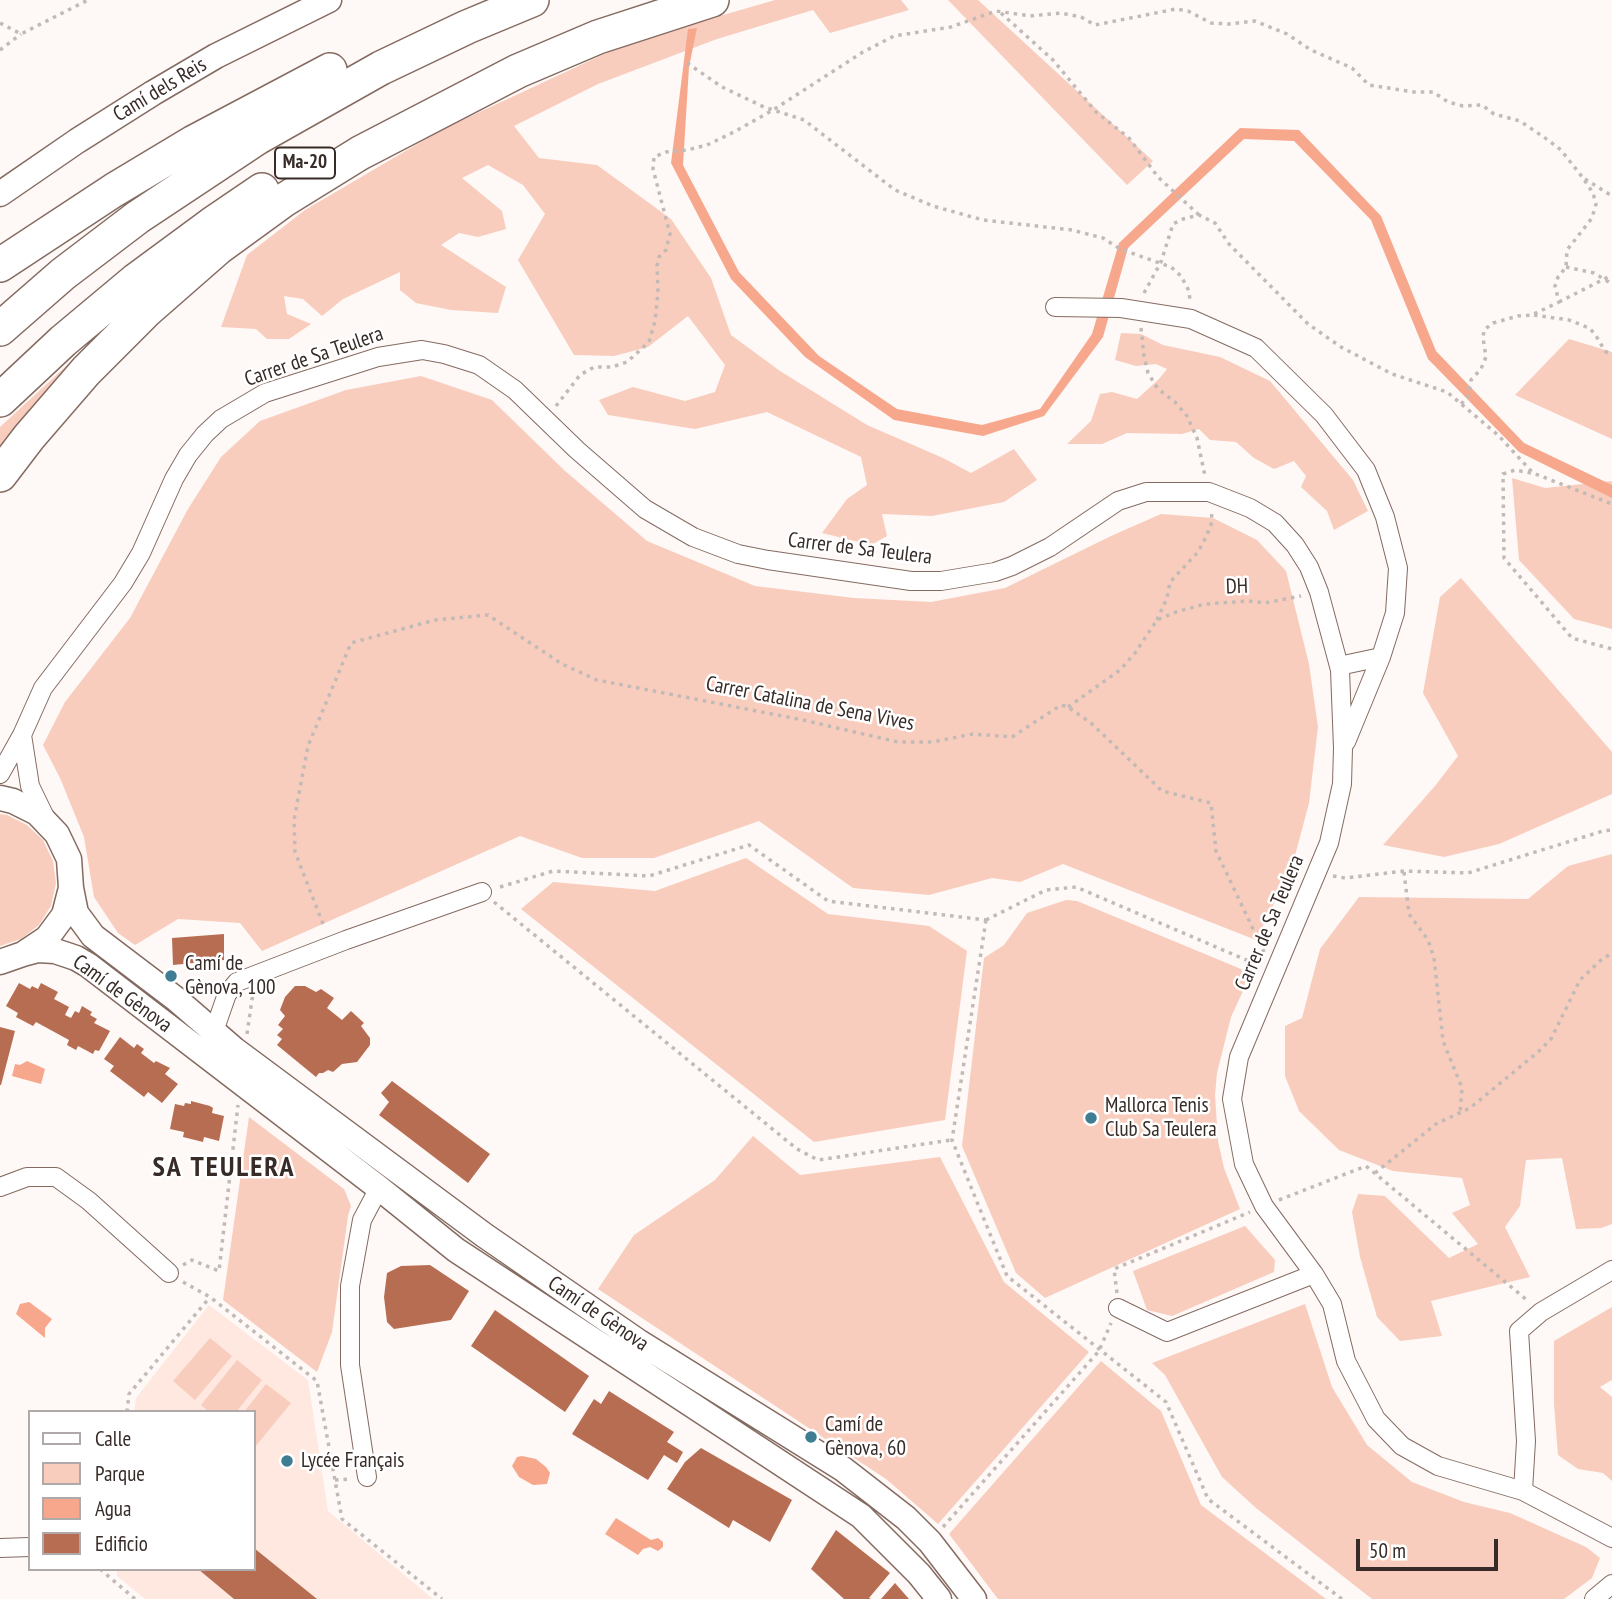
<!DOCTYPE html>
<html>
<head>
<meta charset="utf-8">
<style>
	body { margin:0 }
	#map { position:relative; width:1612px; height:1599px; overflow:hidden; background:#fef8f6; font-family:"PT Sans Narrow",sans-serif }
	canvas { display:block }
	.legend { position:absolute; left:28px; top:1410px; width:228px; height:161px; box-sizing:border-box; background:#fff; border:2px solid #afaaa9; margin:0; padding:9px 12px; list-style:none; font-size:21px; color:#362b27 }
	.legend li { display:flex; align-items:center; gap:14px; height:35px }
	.legend b { width:35px; border:2px solid #afaaa9 }
	.scale { position:absolute; left:1356px; top:1539px; width:142px; height:32px; box-sizing:border-box; border:4px solid #362b27; border-top:0; padding-left:9px; font-size:21px; line-height:24px; white-space:nowrap; color:#362b27; -webkit-text-stroke:5px #fff; paint-order:stroke }
</style>
</head>
<body>
<div id="map">
<canvas width="1612" height="1599"></canvas>
<ul class="legend">
<li><b style="height:9px;background:#fff"></b>Calle</li>
<li><b style="height:19px;background:#f9cdbd"></b>Parque</li>
<li><b style="height:19px;background:#f7a88c"></b>Agua</li>
<li><b style="height:19px;background:#b76d52"></b>Edificio</li>
</ul>
<div class="scale">50 m</div>
</div>
<script>
const ctx = document.querySelector('canvas').getContext('2d');
ctx.lineJoin = 'round';
function fill(path, color) {
  ctx.fillStyle = color;
  ctx.fill(path, 'evenodd');
}
function poly(rows) {
  const path = new Path2D();
  for (const r of rows) {
    path.moveTo(r[0], r[1]);
    for (let i = 2; i < r.length; i += 2) path.lineTo(r[i], r[i + 1]);
  }
  return path;
}
function strokePath(path, color, width, dash) {
  ctx.strokeStyle = color;
  ctx.lineWidth = width;
  ctx.lineCap = dash ? 'butt' : 'round';
  ctx.setLineDash(dash || []);
  ctx.stroke(path);
}
function drawText(font, color, halo, rows, align = 'center') {
  ctx.font = font + ' "PT Sans Narrow",sans-serif';
  ctx.lineWidth = 5;
  ctx.setLineDash([]);
  ctx.textBaseline = 'middle';
  ctx.strokeStyle = halo;
  ctx.fillStyle = color;
  for (const [text, x, y, turn = 0] of rows) {
    ctx.save();
    ctx.translate(x, y);
    ctx.rotate((+turn || 0) * Math.PI / 180);
    ctx.textAlign = isNaN(turn) ? turn : align;
    if (halo) ctx.strokeText(text, 0, 0);
    ctx.fillText(text, 0, 0);
    ctx.restore();
  }
}
const built = poly([
	[209,1305,308,1380,328,1511,433,1599,145,1599,117,1576,117,1569,254,1569,254,1412,134,1412,136,1398]
]);
const green = poly([
	[775,0,901,0,909,10,830,33,813,10,717,39,598,84,514,126,539,158,597,165,671,219,711,278,731,335,780,371,867,425,943,458,971,473,1014,449,1037,480,1004,502,932,516,882,514,887,536,871,545,822,533,847,499,867,485,861,457,767,412,695,429,608,415,599,400,633,387,685,401,715,392,725,365,688,316,648,347,614,356,574,355,518,260,545,214,523,185,488,165,462,178,502,211,506,229,478,237,459,233,441,245,506,287,498,313,451,310,416,303,400,290,400,272,343,299,322,316,303,299,284,296,287,314,311,324,289,339,267,339,256,329,221,327,247,255,305,210,443,129,630,42],
	[948,0,978,0,1153,161,1127,185],
	[1121,333,1141,334,1163,345,1220,357,1270,381,1353,480,1368,511,1334,530,1327,511,1301,487,1306,476,1294,461,1274,469,1254,458,1236,442,1210,440,1199,429,1182,434,1127,433,1102,444,1067,444,1091,421,1100,394,1112,392,1137,399,1159,379,1167,369,1156,364,1136,366,1115,360],
	[1569,339,1612,352,1612,439,1515,395],
	[89,345,0,458,0,427],
	[421,376,492,400,564,470,647,541,755,586,854,598,931,602,1005,588,1111,536,1161,514,1213,518,1257,540,1286,571,1309,664,1318,727,1309,803,1292,867,1256,940,1063,864,1020,882,992,878,929,895,853,888,759,821,654,858,582,858,520,836,262,951,240,923,178,919,135,945,118,933,94,897,84,837,60,778,43,745,65,702,130,618,188,509,221,457,260,421,346,390],
	[1512,478,1545,488,1612,481,1612,629,1574,619,1519,560],
	[1461,578,1612,752,1612,794,1499,844,1444,857,1383,845,1435,786,1458,756,1423,693,1440,597],
	[0,814,7,815,27,825,43,840,53,861,56,883,51,906,39,925,21,939,0,946],
	[1612,854,1612,1224,1601,1228,1576,1229,1562,1158,1526,1160,1520,1206,1505,1227,1530,1277,1431,1301,1442,1336,1400,1341,1377,1317,1360,1257,1352,1212,1358,1194,1385,1196,1449,1258,1478,1244,1452,1213,1470,1205,1462,1178,1393,1171,1339,1150,1299,1111,1285,1076,1285,1026,1302,1018,1320,949,1359,897,1528,899,1568,866],
	[746,858,828,914,929,926,967,951,945,1120,814,1142,521,909,553,882,655,891],
	[1066,900,1077,901,1241,969,1246,978,1243,991,1231,1017,1217,1073,1215,1095,1218,1141,1224,1168,1240,1209,1045,1298,1016,1273,962,1146,984,958,1004,945,1027,913],
	[249,1117,344,1189,351,1206,348,1216,332,1332,317,1372,223,1300],
	[753,1136,800,1175,940,1157,1004,1282,1089,1352,938,1524,886,1479,598,1289,634,1235,715,1180],
	[1245,1226,1275,1260,1274,1272,1172,1316,1147,1310,1133,1271],
	[1305,1304,1332,1387,1367,1445,1412,1482,1464,1502,1510,1513,1586,1547,1600,1558,1592,1578,1564,1599,1372,1599,1256,1508,1222,1477,1165,1375,1152,1363],
	[1612,1307,1612,1380,1600,1387,1612,1397,1612,1481,1603,1473,1578,1469,1558,1455,1554,1404,1554,1341],
	[210,1338,232,1356,195,1400,173,1381],
	[237,1360,262,1380,236,1412,209,1412,201,1405],
	[1101,1361,1161,1411,1201,1505,1326,1599,998,1599,949,1534],
	[266,1384,291,1403,255,1447,254,1412,244,1412]
]);
const water = poly([
	[697,28,689,67,683,165,739,272,819,356,897,409,982,425,1040,409,1092,334,1119,243,1240,128,1299,130,1381,216,1436,351,1524,443,1612,485,1612,498,1519,452,1428,359,1371,220,1294,141,1244,139,1128,248,1103,337,1044,416,983,436,894,420,805,357,731,279,671,163,688,29],
	[27,1061,45,1069,41,1084,12,1076,15,1064,20,1065],
	[29,1302,52,1319,45,1328,45,1338,16,1314,20,1304],
	[522,1456,536,1459,546,1467,550,1473,547,1484,533,1485,519,1477,512,1466,517,1457],
	[616,1518,651,1540,658,1538,663,1542,663,1547,658,1551,650,1547,643,1549,638,1555,605,1534]
]);
const building = poly([
	[224,934,224,960,173,965,172,938],
	[19,983,30,989,32,986,38,989,41,983,58,992,54,999,69,1007,65,1015,71,1018,75,1011,79,1013,82,1006,92,1012,90,1015,97,1019,94,1023,110,1031,99,1051,95,1050,93,1054,78,1046,76,1050,67,1045,69,1040,36,1022,33,1026,16,1017,18,1013,6,1006],
	[295,986,305,986,316,992,321,989,334,998,327,1008,342,1020,351,1011,364,1023,361,1026,370,1038,370,1045,357,1062,342,1064,333,1072,328,1070,323,1073,319,1073,316,1077,277,1045,282,1039,277,1035,283,1029,278,1025,285,1016,280,1010,285,997],
	[0,1027,15,1031,1,1085,0,1085],
	[120,1037,134,1048,137,1044,144,1049,141,1053,154,1063,156,1061,170,1068,165,1074,178,1084,162,1103,148,1092,144,1097,110,1071,114,1066,104,1059],
	[392,1081,490,1154,468,1183,379,1115,389,1102,381,1093],
	[191,1101,210,1106,213,1108,212,1113,224,1116,219,1141,204,1137,203,1142,183,1137,184,1132,170,1129,175,1104,184,1106,185,1103,191,1104],
	[430,1265,469,1291,451,1320,394,1329,387,1322,384,1297,387,1273,401,1266],
	[495,1310,589,1376,565,1412,471,1346],
	[609,1391,674,1432,667,1442,683,1452,677,1463,664,1455,648,1480,572,1434,594,1399,601,1404],
	[701,1448,792,1500,770,1542,733,1520,729,1528,667,1489,685,1462],
	[836,1530,890,1573,869,1598,871,1599,844,1599,811,1569],
	[254,1548,317,1599,234,1599,198,1569,254,1569],
	[895,1583,909,1599,881,1599]
]);
const path = poly([
	[1001,13,1053,60,1096,112,1129,138,1158,177,1199,215],
	[0,23,21,34,88,0],
	[0,50,21,34],
	[687,63,722,87,764,107,804,120,895,190,933,206,983,220,1072,230,1103,238,1120,249,1171,267,1181,276,1189,291,1190,301],
	[1585,179,1612,196],
	[1566,267,1594,273,1612,284],
	[1144,293,1161,262,1173,224,1183,219,1199,215,1215,223,1229,244,1308,324,1341,347,1392,374,1447,392,1498,435,1533,473,1612,504],
	[1559,302,1612,275],
	[1534,315,1569,320,1589,328,1595,334,1605,351,1612,356],
	[1141,328,1144,356,1148,373,1158,389,1175,402,1187,416,1197,438,1205,476],
	[556,406,580,375,594,367,612,367,627,362,649,342,655,321,658,292,657,266,659,257,666,250,670,234,653,169,654,157,666,152,687,150,707,145,734,132,773,110,863,52,894,36,951,27,996,11,1030,16,1061,13,1081,17,1095,25,1176,9,1188,11,1211,23,1229,24,1255,21,1287,34,1311,50,1352,68,1369,85,1414,92,1433,92,1448,102,1463,106,1482,105,1494,114,1520,121,1548,140,1561,150,1583,178,1593,193,1596,204,1592,218,1567,250,1566,267,1558,277,1555,286,1559,302,1532,315,1518,316,1493,323,1484,330,1483,338,1486,357,1481,369,1471,380,1468,397,1461,404],
	[1531,473,1515,470,1503,474,1504,558,1572,638,1612,649],
	[1157,620,1167,598,1170,582,1198,552,1206,537,1211,525,1212,511],
	[1068,707,1120,670,1135,653,1157,620,1176,612,1205,604,1249,601,1265,603,1301,596],
	[1404,872,1409,914,1428,940,1434,958,1443,1041,1462,1088,1460,1113],
	[1333,876,1345,878,1404,871,1468,873,1603,831,1612,830],
	[500,887,553,871,649,876,749,845,828,901,986,920],
	[494,902,797,1149,818,1160,951,1140],
	[986,920,1046,890,1076,887,1258,965],
	[986,920,952,1140,1007,1276,1166,1402,1208,1499,1342,1599],
	[323,924,295,852,294,820,308,746,351,643,435,620,488,615,562,664,597,680,803,720,898,742,932,742,973,734,1012,737,1061,705,1068,707,1091,723,1162,791,1211,803,1216,851,1264,952],
	[247,1034,253,993],
	[1375,1173,1436,1124,1470,1108,1538,1052,1551,1039,1580,980,1601,960,1612,953],
	[1279,1200,1366,1166,1528,1301],
	[183,1265,192,1260,219,1271,238,1105],
	[183,1282,210,1297,317,1381,342,1519,442,1599],
	[1117,1293,1114,1269,1250,1212],
	[127,1412,129,1394,210,1297],
	[335,1480,351,1479],
	[943,1527,1099,1351,1111,1323],
	[100,1569,135,1599]
]);
const street = poly([
	[1055,307,1121,308,1191,319,1256,348,1324,415,1366,470,1385,517,1398,568,1395,613,1381,657,1346,742],
	[1339,666,1381,657],
	[22,735,30,786,46,819],
	[0,774,22,735,43,688,123,583,141,553,174,479,188,455,205,434,221,419,265,393,378,357,422,350,444,354,479,365,515,390,577,450,645,509,693,537,738,554,768,560,911,581,941,581,995,572,1012,566,1050,547,1118,501,1146,492,1209,492,1250,508,1275,523,1295,545,1309,567,1319,592,1340,670,1343,748,1342,784,1329,843,1239,1057,1232,1099,1244,1164,1264,1206,1314,1274,1332,1304,1346,1361,1376,1419,1402,1446,1438,1466,1523,1491,1612,1538],
	[213,1034,227,994,237,982,346,940,482,892],
	[0,1187,27,1177,56,1177,89,1201,169,1273],
	[1118,1308,1167,1332,1314,1274],
	[367,1477,350,1365,350,1286,362,1220,379,1188],
	[1523,1491,1526,1441,1519,1331,1541,1312,1612,1270],
	[0,1548,30,1547],
	[1594,1599,1612,1584]
]);
const secondary = poly([
	[0,194,77,141,153,93,216,56,329,0],
	[0,798,13,801,37,813,57,834,69,859,71,888,64,915,47,938,23,954,0,962],
	[71,888,76,913,93,936,176,999,235,1050,484,1235,639,1342,843,1469,906,1518,930,1542,974,1599],
	[23,954,38,950,55,951,76,958,88,965,379,1188,456,1250,861,1516,919,1574,939,1599]
]);
const highway = poly([
	[0,265,114,190,194,142,330,70],
	[0,329,63,274,138,217,257,138,381,68,467,27,532,0],
	[0,400,63,341,136,280,212,224,262,190],
	[0,475,29,437,86,371,146,311,218,248,284,200,360,153,518,71,598,37,712,0]
]);
const markers = [
	[171,976,7,"#3f7e92"],
	[1091,1118,7,"#3f7e92"],
	[811,1437,7,"#3f7e92"],
	[287,1461,7,"#3f7e92"]
];
const shields = [
	[305,163,60]
];
const shieldNames = [
	["Ma-20",305,163]
];
const streetNames = [
	["Camí dels Reis",160,90,-31],
	["Carrer de Sa Teulera",314,357,-19],
	["Carrer de Sa Teulera",860,549,7],
	["DH",1237,587,-2],
	["Carrer Catalina de Sena Vives",810,704,11],
	["Carrer de Sa Teulera",1270,923,-67],
	["Camí de Gènova",122,994,36],
	["Camí de Gènova",598,1314,34]
];
const poiNames = [
	["Camí de",185,964],
	["Gènova, 100",185,988],
	["Mallorca Tenis",1105,1106],
	["Club Sa Teulera",1105,1130],
	["Camí de",825,1425],
	["Gènova, 60",825,1449],
	["Lycée Français",301,1461]
];
const districtNames = [
	["SA TEULERA",224,1168]
];
fill(built, '#ffe8e0');
fill(green, '#f9cdbd');
fill(water, '#f7a88c');
fill(building, '#b76d52');
strokePath(street, '#846b61', 20);
strokePath(secondary, '#846b61', 27);
strokePath(highway, '#846b61', 36);
strokePath(path, '#c2bab7', 3.5, [3.5, 5]);
strokePath(street, '#fff', 18);
strokePath(secondary, '#fff', 24);
strokePath(highway, '#fff', 33);
for (const [x, y, r, color] of markers) {
  const dot = new Path2D();
  dot.arc(x, y, r, 0, 2 * Math.PI);
  ctx.fillStyle = color;
  ctx.fill(dot);
  strokePath(dot, '#fff', 2.5);
}
for (const [x, y, w] of shields) {
  const box = new Path2D();
  box.roundRect(x - w / 2, y - 15.5, w, 31, 5);
  ctx.fillStyle = '#fff';
  ctx.fill(box);
  strokePath(box, '#362b27', 2);
}
drawText('bold 19px', '#362b27', null, shieldNames);
drawText('21px', '#362b27', '#fff', streetNames);
drawText('21px', '#362b27', '#fff', poiNames, 'left');
ctx.letterSpacing = '2px';
drawText('bold 28px', '#362b27', '#fff', districtNames);
ctx.letterSpacing = '0px';
</script>
</body>
</html>
